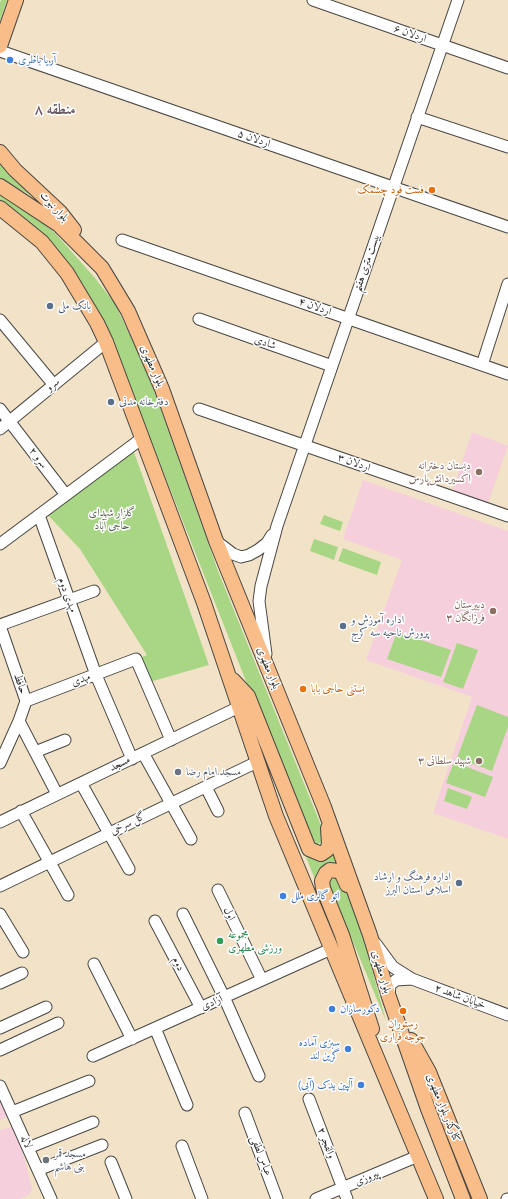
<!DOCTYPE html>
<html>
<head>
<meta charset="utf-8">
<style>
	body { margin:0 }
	canvas { display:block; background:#f2e3c8 }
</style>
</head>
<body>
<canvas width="508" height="1199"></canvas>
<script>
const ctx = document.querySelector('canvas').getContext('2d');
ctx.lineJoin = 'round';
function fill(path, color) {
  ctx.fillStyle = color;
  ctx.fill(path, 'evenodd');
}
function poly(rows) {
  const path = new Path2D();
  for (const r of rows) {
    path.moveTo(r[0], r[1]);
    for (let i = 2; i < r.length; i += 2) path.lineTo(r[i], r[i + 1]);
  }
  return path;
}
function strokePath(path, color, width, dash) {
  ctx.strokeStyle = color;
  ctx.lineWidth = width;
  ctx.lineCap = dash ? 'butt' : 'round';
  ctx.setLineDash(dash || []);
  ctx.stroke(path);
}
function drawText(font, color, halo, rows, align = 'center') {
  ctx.font = font + ' "IM FELL Great Primer",Amiri,serif';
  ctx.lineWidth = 3;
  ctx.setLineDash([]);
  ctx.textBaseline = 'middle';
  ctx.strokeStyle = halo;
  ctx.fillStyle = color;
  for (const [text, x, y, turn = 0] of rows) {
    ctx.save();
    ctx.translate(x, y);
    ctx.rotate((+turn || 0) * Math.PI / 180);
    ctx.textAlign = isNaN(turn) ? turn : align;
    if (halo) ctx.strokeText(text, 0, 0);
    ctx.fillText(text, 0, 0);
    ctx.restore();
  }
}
const built = poly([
	[472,432,508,446,486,509,451,496],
	[363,480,508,531,508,839,433,813,472,697,366,660,402,560,343,539],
	[0,1094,10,1116,0,1120],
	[16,1126,32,1188,30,1194,20,1199,0,1199,0,1130]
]);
const green = poly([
	[1,0,7,0,0,21,0,3],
	[0,161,45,203,0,179],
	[0,195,27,210,55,233,95,278,115,304,147,371,218,571,322,828,321,843,316,844,309,841,105,324,84,286,51,243,20,214,0,200],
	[134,452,209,665,146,683,136,659,147,655,80,549,44,511],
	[324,515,343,522,340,531,320,524],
	[314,539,338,547,334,560,310,551],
	[343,548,381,562,377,575,338,561],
	[397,632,451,650,441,677,387,659],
	[457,643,478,650,463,689,443,682],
	[477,705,508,717,508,727,492,771,457,758],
	[454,762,493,777,485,797,446,783],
	[448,788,472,797,467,809,444,801],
	[304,852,321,859,329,858,336,852,339,863,330,865,318,887],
	[333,878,340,880,350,899,361,928,386,1021,328,882]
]);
const minor = poly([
	[313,0,508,68],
	[0,51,508,227],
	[417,117,508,147],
	[122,240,508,374],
	[199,319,332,366],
	[0,320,54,385],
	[482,365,508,284],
	[0,409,66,495],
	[199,409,508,516],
	[0,429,106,342],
	[39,515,96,675,132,759],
	[216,541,233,554,241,557,249,555,258,550,267,543,272,535],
	[0,544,141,439],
	[0,625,94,591],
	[0,626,26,701,19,721,0,763],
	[266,654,259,601,261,586,277,526,458,0],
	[26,701,136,659,171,740],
	[19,721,57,794],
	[35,752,65,740],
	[143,753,191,839],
	[81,783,129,869],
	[206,787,218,811],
	[21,811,68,895],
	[0,822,239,707],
	[0,886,257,762],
	[218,890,262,980],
	[0,914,23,952],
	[183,914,224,997,259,1076],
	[155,921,201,1008],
	[376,944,393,967,412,979,508,1015],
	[94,964,132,1039],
	[0,983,22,973],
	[389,997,390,985,396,980,412,979],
	[0,1028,46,1007],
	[155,1028,187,1105],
	[0,1050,58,1023],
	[93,1056,331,949],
	[0,1086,51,1199],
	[309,1099,347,1199],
	[12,1112,89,1081],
	[245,1113,277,1199],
	[182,1146,202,1199],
	[28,1148,93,1122],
	[111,1162,126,1199],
	[38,1170,102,1145],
	[316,1199,418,1156],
	[507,1199,508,1199]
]);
const major = poly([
	[0,46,16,0],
	[0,152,15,170,60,212,74,230],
	[0,186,59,225,102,268,128,311,162,389,216,541,324,807,370,935,389,997,428,1109,463,1199],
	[0,208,42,242,67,273,97,323,106,342,204,603,276,816,436,1199],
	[233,680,248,696,309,849,321,854,327,850,329,844,328,828],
	[347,885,342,874,338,871,330,870,326,873,322,881,323,888,342,935,372,1029],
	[411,1040,429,1072,480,1199]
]);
const markers = [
	[10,60,4,"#3f7fe0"],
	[432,190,4,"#e8710a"],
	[50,306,4,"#5c6f8a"],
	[111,402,4,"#5c6f8a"],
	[479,472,4,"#8d6e63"],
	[493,611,4,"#8d6e63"],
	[343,626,4,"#5c6f8a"],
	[303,689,4,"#e8710a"],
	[479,761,4,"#8d6e63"],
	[178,772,4,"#6b7280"],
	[459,883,4,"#5c6f8a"],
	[283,896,4,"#3f7fe0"],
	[220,941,4,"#2e9e5b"],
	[332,1009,4,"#3f7fe0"],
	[403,1011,4,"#e8710a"],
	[348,1049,4,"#3f7fe0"],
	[361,1085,4,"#3f7fe0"],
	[46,1160,4,"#6b7280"]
];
const streetNames = [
	["اردلان ۶",410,34,19],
	["اردلان ۵",254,139,19],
	["بلوار نبوت",54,207,47],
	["بیست متری هفتم",367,263,-71],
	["اردلان ۴",315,307,19],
	["شادی",265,343,19],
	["بلوار مطهری",152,366,66],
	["سرو",53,385,-39],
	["سرو ۲",38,458,53],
	["اردلان ۳",354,463,19],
	["مهدی دوم",67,595,70],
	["بلوار مطهری",268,668,68],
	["مهدی",81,680,-21],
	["حافظ",20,684,71],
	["مسجد",120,764,-26],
	["گل سرخی",128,824,-26],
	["اول",229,914,64],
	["دوم",178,964,62],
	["بلوار مطهری",381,972,73],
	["خیابان شاهد ۲",460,997,20],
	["آزادی",212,1003,-24],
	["کنارگذر بلوار مطهری",443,1108,68],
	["لاله",26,1142,66],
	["والفجر ۲",326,1143,69],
	["عباس لطفی",261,1156,69],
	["پیروزی",367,1178,-23]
];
const shopNames = [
	["آریا باطری",18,60],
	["اتو گالری ملل",291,896],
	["دکورسازان",340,1009],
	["سبزی آماده",340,1043,"right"],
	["گرین لند",340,1056,"right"],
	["آلپین یدک (آبی)",353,1085,"right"]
];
const foodNames = [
	["فست فود چشمک",424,190],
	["بستنی حاجی بابا",311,689,"left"],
	["رستوران",403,1024,"center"],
	["جوجه فراری",403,1037,"center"]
];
const serviceNames = [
	["بانک ملی",58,306],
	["دفترخانه مدنی",119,402],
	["اداره آموزش و",351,620],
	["پرورش ناحیه سه کرج",351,633],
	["اداره فرهنگ و ارشاد",451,877,"right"],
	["اسلامی استان البرز",451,890,"right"]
];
const educationNames = [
	["دبستان دخترانه",471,466],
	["اکسیردانش‌پارس",471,479],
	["دبیرستان",485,605],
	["فرزانگان ۳",485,618],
	["شهید سلطانی ۳",471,761]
];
const parkNames = [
	["گلزار شهدای",112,513],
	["حاجی آباد",112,526]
];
const worshipNames = [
	["مسجد امام رضا",186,772],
	["مسجد قمر",54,1154],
	["بنی هاشم",54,1167]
];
const leisureNames = [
	["مجموعه",228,935],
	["ورزشی مطهری",228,948]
];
const districtNames = [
	["منطقه ۸",55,110]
];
fill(built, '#f5cfdb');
fill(green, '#a8d684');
strokePath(minor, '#494743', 13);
strokePath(major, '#494743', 16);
strokePath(minor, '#fff', 11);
strokePath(major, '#f8bd88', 14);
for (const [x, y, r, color] of markers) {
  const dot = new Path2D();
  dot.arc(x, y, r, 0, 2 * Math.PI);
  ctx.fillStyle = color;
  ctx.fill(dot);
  strokePath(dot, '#fff', 1.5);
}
drawText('11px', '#2b2b2b', '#fff', streetNames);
drawText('11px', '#366cbe', '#fff', shopNames, 'left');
drawText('11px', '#c56008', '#fff', foodNames, 'right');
drawText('11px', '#4e5e75', '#fff', serviceNames, 'left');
drawText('11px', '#785e54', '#fff', educationNames, 'right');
drawText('11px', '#505e46', '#fff', parkNames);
drawText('11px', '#5b616d', '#fff', worshipNames, 'left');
drawText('11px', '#27864d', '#fff', leisureNames, 'left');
drawText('bold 15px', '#675761', '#fff', districtNames);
</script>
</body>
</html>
